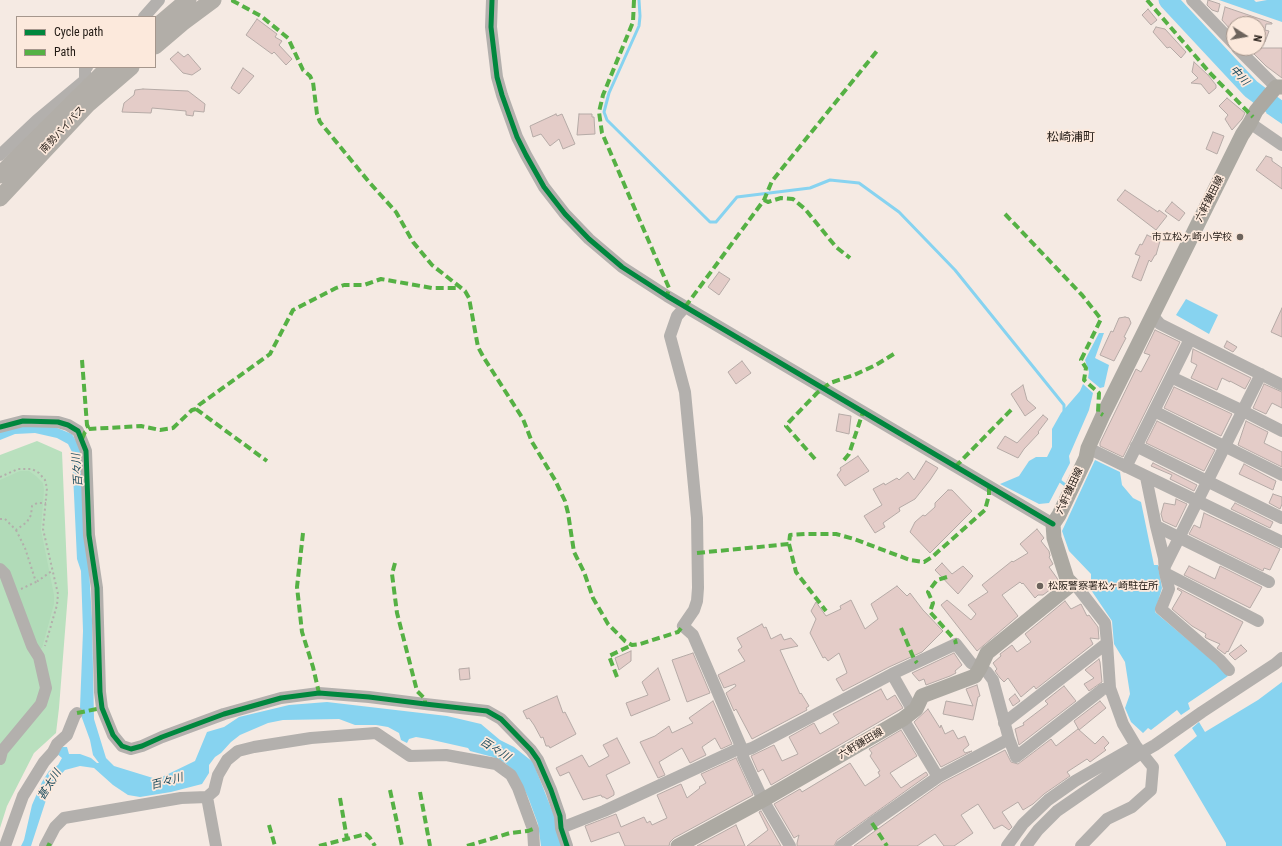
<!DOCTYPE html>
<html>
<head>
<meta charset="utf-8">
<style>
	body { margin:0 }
	#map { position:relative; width:1282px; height:846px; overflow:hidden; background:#f5eae3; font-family:"Roboto Condensed",sans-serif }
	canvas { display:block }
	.legend { position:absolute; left:16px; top:16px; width:140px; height:52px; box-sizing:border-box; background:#fce9dc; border:1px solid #a5968c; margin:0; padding:5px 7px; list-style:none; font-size:12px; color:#221a14 }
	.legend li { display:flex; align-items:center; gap:8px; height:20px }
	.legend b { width:20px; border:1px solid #a5968c }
	.north { position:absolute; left:1226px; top:16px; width:40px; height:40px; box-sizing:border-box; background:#fce9dc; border:1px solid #a5968c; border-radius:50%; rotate:101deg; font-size:11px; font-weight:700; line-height:16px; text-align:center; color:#221a14 }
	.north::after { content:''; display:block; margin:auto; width:14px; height:18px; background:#6c635c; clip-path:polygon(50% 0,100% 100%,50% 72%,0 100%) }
</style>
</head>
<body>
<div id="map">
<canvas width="1282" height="846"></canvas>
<ul class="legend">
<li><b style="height:5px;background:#00873e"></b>Cycle path</li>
<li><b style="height:5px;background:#55b144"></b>Path</li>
</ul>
<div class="north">N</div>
</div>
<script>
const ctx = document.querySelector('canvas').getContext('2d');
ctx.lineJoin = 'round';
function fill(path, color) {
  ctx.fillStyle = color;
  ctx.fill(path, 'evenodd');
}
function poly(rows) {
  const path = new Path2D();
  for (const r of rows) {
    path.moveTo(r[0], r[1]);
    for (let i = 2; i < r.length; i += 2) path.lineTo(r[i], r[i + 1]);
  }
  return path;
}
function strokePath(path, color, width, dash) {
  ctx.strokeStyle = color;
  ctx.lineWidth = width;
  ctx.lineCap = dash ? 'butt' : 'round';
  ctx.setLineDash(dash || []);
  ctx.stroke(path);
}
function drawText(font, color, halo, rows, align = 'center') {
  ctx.font = font + ' "Roboto Condensed","Noto Sans JP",sans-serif';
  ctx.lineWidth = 3.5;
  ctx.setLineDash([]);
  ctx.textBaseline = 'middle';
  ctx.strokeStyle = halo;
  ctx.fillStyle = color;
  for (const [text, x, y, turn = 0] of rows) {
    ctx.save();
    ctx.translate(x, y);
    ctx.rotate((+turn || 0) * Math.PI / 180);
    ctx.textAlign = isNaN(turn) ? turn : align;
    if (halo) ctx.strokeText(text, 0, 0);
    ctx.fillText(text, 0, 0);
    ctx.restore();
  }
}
const green = poly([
	[37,441,62,452,68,593,59,708,56,733,34,753,7,806,0,828,0,455]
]);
const forest = poly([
	[20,471,29,471,36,476,43,483,44,490,41,530,54,595,54,604,42,648,37,649,0,564,0,480]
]);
const water = poly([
	[1219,0,1254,0,1256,2,1267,0,1282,0,1282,22],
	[1277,98,1282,101,1282,124,1266,113],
	[1186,299,1218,315,1209,334,1176,315],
	[1099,333,1104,333,1095,358,1109,365,1104,387,1100,388,1088,378,1089,372,1085,360],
	[1083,384,1093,393,1089,410,1069,456,1070,463,1049,503,1039,504,1000,484,1019,476,1029,461,1036,457,1047,457,1052,447,1052,429,1061,413,1080,391],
	[50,425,72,434,82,451,92,619,94,719,106,758,114,766,153,778,162,777,195,761,207,732,224,727,239,717,289,705,327,702,447,716,481,724,500,740,514,747,533,762,555,818,564,846,541,846,538,824,528,797,516,773,505,763,493,757,470,751,468,748,428,739,416,737,409,739,407,743,401,740,399,733,388,727,376,725,355,725,339,719,283,720,268,723,240,735,231,742,221,753,215,757,209,765,209,773,202,784,171,792,140,797,128,795,113,785,94,768,80,766,65,770,56,780,47,797,31,846,21,846,24,840,32,805,42,782,49,771,58,765,62,758,56,753,59,747,67,747,69,754,80,754,91,758,97,763,99,763,93,755,90,740,82,718,80,708,83,631,81,571,77,559,72,452,68,444,57,438,35,433,15,434,0,440,0,431,6,428],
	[1095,460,1120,472,1122,485,1133,498,1141,502,1154,565,1158,565,1162,588,1155,612,1213,661,1228,676,1188,703,1190,709,1181,715,1177,710,1151,730,1148,728,1143,733,1131,722,1125,708,1130,694,1125,662,1114,644,1112,621,1091,590,1091,574,1069,551,1062,531],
	[1282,682,1282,846,1226,846,1226,843,1174,755,1197,736,1192,728,1199,722,1205,732,1258,700]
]);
const stream = poly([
	[639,0,640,16,639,26,609,93,604,112,607,120,710,222,716,222,737,197,810,188,830,180,859,183,899,212,955,270,1064,405,1064,412],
	[1060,479,1060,481,1068,487]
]);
const river = poly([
	[1168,0,1251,89,1282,112]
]);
const building = poly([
	[1208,0,1220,4,1218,12,1212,10,1207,5,1208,0],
	[1225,7,1272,23,1272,24,1266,24,1265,30,1269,31,1265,42,1261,41,1260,45,1258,45,1258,24,1233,24,1233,30,1230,29,1222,20,1225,7],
	[1148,9,1157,20,1151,25,1142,15,1148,9],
	[257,19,277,34,275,37,282,41,279,45,292,59,286,65,274,52,272,54,246,35,257,19],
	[1156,27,1165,29,1186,52,1181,58,1170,47,1167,48,1153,32,1156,27],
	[1248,48,1282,48,1282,78,1266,66,1248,48],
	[178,52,184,57,188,54,201,69,192,75,183,73,170,59,178,52],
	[1194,62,1208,75,1216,85,1216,88,1209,94,1201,84,1191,83,1198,78,1192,72,1194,62],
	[243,68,254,76,239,94,231,88,243,68],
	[143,89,188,91,205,104,204,112,194,111,193,116,186,115,186,111,152,108,151,113,122,112,124,103,134,95,135,90,143,89],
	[1227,98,1245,113,1242,119,1232,130,1225,119,1228,115,1219,106,1227,98],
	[556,114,557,116,562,114,575,144,563,149,559,139,550,146,541,134,533,137,530,126,556,114],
	[579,114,592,114,592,117,594,117,595,134,577,135,579,114],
	[1213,132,1224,136,1217,154,1206,149,1213,132],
	[1266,156,1272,158,1272,161,1282,168,1282,189,1256,170,1266,156],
	[1125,190,1158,212,1159,210,1167,216,1156,230,1117,200,1125,190],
	[1172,202,1185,213,1179,221,1165,211,1172,202],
	[1147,235,1160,241,1156,255,1155,255,1151,262,1149,260,1141,281,1132,277,1140,256,1135,254,1140,244,1142,245,1147,235],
	[719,272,730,279,719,295,708,287,719,272],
	[1282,308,1282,337,1271,332,1282,308],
	[1125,317,1129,318,1131,323,1124,337,1126,338,1114,361,1100,355,1111,331,1113,332,1119,318,1125,317],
	[1155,330,1180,342,1123,457,1100,446,1100,443,1136,369,1141,372,1150,355,1144,353,1155,330],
	[1227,341,1237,347,1233,352,1224,347,1227,341],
	[1193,349,1251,378,1245,389,1230,381,1230,382,1222,378,1217,390,1191,378,1197,365,1191,362,1193,349],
	[742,361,751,373,736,384,728,372,742,361],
	[1264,384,1282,392,1282,408,1272,403,1266,414,1253,408,1264,384],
	[1023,385,1027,400,1036,408,1025,416,1011,394,1023,385],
	[1174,387,1232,414,1221,436,1164,408,1174,387],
	[839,414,851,416,849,434,836,431,839,414],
	[1043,415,1048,419,1038,432,1039,433,1024,449,1018,458,997,448,1005,436,1017,443,1043,415],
	[1157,421,1215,450,1204,471,1146,443,1157,421],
	[1246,421,1268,432,1264,443,1282,452,1282,467,1238,445,1246,421],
	[858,456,869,471,845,486,837,475,841,470,840,468,858,456],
	[926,461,938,468,930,480,915,499,899,508,900,511,883,523,885,527,875,533,864,516,882,505,873,489,884,483,885,485,897,478,899,480,908,472,914,480,926,461],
	[1153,463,1197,485,1194,491,1170,479,1172,475,1151,466,1153,463],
	[1244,464,1276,481,1273,490,1239,474,1244,464],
	[948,490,952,490,972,511,930,553,910,532,915,522,923,515,925,516,935,507,935,503,948,490],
	[1273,494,1282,497,1282,504,1280,509,1269,503,1273,494],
	[1176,499,1187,504,1176,527,1163,521,1161,514,1164,503,1175,505,1176,499],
	[1235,503,1273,522,1270,528,1231,509,1235,503],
	[1204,513,1280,549,1270,570,1264,568,1263,571,1189,534,1194,525,1200,528,1204,513],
	[1037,529,1044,538,1041,541,1049,551,1050,556,1049,557,1053,564,1049,567,1057,578,1059,583,1043,595,1038,595,1035,598,1023,583,1022,584,1020,582,1002,595,1018,616,977,651,941,605,947,600,971,620,976,614,968,605,988,592,982,585,1012,561,1013,562,1028,553,1020,544,1037,529],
	[942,563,952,574,963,566,973,576,958,594,935,570,942,563],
	[1189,566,1215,579,1220,566,1262,587,1250,608,1184,575,1189,566],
	[897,586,907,596,910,593,923,610,943,631,922,652,889,667,843,691,836,679,847,673,846,670,839,653,828,661,825,657,823,658,810,633,816,619,811,611,816,602,826,616,841,609,840,606,851,600,865,629,878,619,871,604,897,586],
	[1178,588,1243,622,1228,652,1227,651,1225,654,1217,648,1220,644,1206,638,1205,637,1206,634,1192,626,1172,609,1182,592,1177,589,1178,588],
	[1065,601,1071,609,1081,604,1087,616,1089,615,1098,627,1099,639,1090,638,1093,644,1036,689,1034,686,1021,697,1008,678,1004,682,1000,678,995,671,997,669,993,663,1001,656,1000,654,1012,645,1017,652,1031,642,1025,634,1065,601],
	[762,624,764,628,766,627,771,639,781,634,784,640,791,638,798,646,780,650,800,694,801,693,809,706,806,708,807,710,752,739,736,709,734,711,726,693,736,686,735,684,724,688,718,675,745,661,738,650,742,647,737,638,762,624],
	[1241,645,1247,651,1235,660,1229,654,1241,645],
	[631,651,631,661,619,670,615,658,631,651],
	[693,653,710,693,687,702,672,660,693,653],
	[954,653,962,665,955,671,956,673,950,676,926,685,924,679,919,681,912,673,954,653],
	[1099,659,1100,662,1102,682,1089,691,1084,684,1094,678,1085,670,1099,659],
	[469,668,470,679,460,680,459,669,469,668],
	[658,668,670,700,631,716,626,703,648,695,642,682,658,668],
	[977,685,980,696,978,697,973,720,943,714,946,701,973,706,966,689,977,685],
	[1064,686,1076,701,1019,745,1015,729,1024,725,1023,723,1048,704,1045,701,1064,686],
	[881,689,887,700,895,695,903,708,771,785,763,769,758,772,751,756,774,745,782,761,798,754,789,737,814,723,820,734,839,723,833,714,881,689],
	[1015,694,1020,701,1013,706,1009,699,1015,694],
	[557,696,563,713,565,712,576,734,550,748,549,746,546,746,543,737,541,738,534,725,529,718,527,719,523,711,557,696],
	[713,701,732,744,721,749,715,738,702,747,706,755,690,763,682,748,659,762,665,775,658,778,640,742,655,736,669,726,672,733,693,723,689,718,713,701],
	[1100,701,1106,708,1079,730,1074,721,1100,701],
	[928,709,940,728,941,725,945,734,953,730,958,739,965,736,969,745,963,750,965,753,972,751,941,767,914,722,928,709],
	[1078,729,1095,744,1103,736,1109,743,1104,748,1106,750,1090,762,1087,759,1067,772,1070,776,1044,794,1033,804,1023,810,1018,802,1002,812,1012,827,1009,830,1002,825,994,829,978,804,961,815,973,833,954,846,944,846,935,834,917,846,854,846,942,783,1005,750,1011,762,1018,764,1051,739,1056,746,1078,729],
	[901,730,917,756,890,773,901,788,926,772,928,775,837,840,834,846,797,846,797,843,799,835,794,838,774,804,800,789,802,792,850,763,865,786,880,776,878,772,880,771,870,756,872,753,869,749,901,730],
	[617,738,630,763,606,775,614,792,614,795,607,799,604,797,602,797,601,795,583,800,569,772,560,776,556,768,582,755,589,767,609,756,603,745,617,738],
	[736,758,753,795,674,838,670,842,669,846,625,846,619,832,591,842,585,826,616,814,621,827,644,817,647,823,650,821,652,825,667,818,657,795,681,784,687,798,700,788,699,787,706,783,701,774,736,758],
	[761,811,781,846,747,846,768,830,759,812,761,811],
	[736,825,745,846,697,846,736,825]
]);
const path = poly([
	[0,477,18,469,32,469,39,473,45,480,47,488,43,529,58,594,57,605,45,646],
	[0,519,5,519,16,530,27,522,31,515,32,506,37,503,46,503],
	[16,530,25,548,35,579,38,581,53,570],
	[21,589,38,581]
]);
const minor = poly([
	[492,0,491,27,497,77,502,95,517,137,526,155,544,187,565,214,589,239,622,267,667,296,1053,524],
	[1192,0,1234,44],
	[144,17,159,0],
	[1237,48,1276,87],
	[1250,123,1282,145],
	[0,155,37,120,85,80,85,68,87,67],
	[685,307,677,316,670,336,685,392,697,518,698,588,697,601,694,610,683,626,693,635,743,751,743,757,763,800,790,846],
	[1152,315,1160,324,1282,385],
	[1171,377,1243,411,1282,431],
	[1154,411,1282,475],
	[0,427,23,421,58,422,68,425,78,431,86,451,89,535,97,588,100,692,102,708,113,735,122,746,131,749,142,746,162,737,224,714,281,698,319,693,369,697,425,704,487,711,501,719,531,750,538,760,551,790,560,816,561,828,567,846],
	[1136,446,1282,518],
	[1088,448,1282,542],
	[1126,467,1190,339],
	[1146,477,1156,526,1164,558,1165,573,1169,589,1161,609,1220,660,1229,670],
	[1156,526,1269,582],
	[1164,568,1261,374],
	[0,569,5,574,32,646,39,657,46,688,41,704,2,751,0,759],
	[1165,573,1258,621],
	[1072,584,1078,588,1105,623,1107,643,1110,688,1123,724,1136,746,1153,767,1151,790,1132,807,1107,819,1081,846],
	[892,674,913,711],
	[903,719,938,777],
	[1004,723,1107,643],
	[1009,739,1016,757,1103,689,1110,688],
	[207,797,216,846],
	[561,828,604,811,736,750,743,751,752,748,892,674,956,644,971,663,987,672,993,680,1009,739,938,777,872,823,841,846],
	[5,846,23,796,44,762,53,752,57,744,67,735,75,715,77,713],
	[45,846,55,827,64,818,181,798,207,797,214,791,218,775,227,760,238,751,254,747,311,738,376,733,410,756,446,755,496,764,511,775,518,788,533,829,534,846],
	[1007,846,1023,824,1048,800,1075,781,1136,746],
	[1026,846,1038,830,1057,811,1141,753,1155,745,1202,712,1275,664,1282,658]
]);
const major = poly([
	[678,846,763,800,903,719,916,709,922,696,975,676,980,668,987,653,1072,584,1067,579,1054,538,1053,524,1059,515,1086,458,1088,448,1103,415,1242,135,1250,123,1256,111,1276,87,1282,87]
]);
const highway = poly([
	[155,28,188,0],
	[155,46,182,23,213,0],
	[0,175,109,67],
	[0,198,88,104,131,67]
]);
const quiet = poly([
	[234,0,233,1,261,16,288,38,303,70,310,76,313,82,317,114,320,122,369,182,396,212,413,242,432,265,465,291,469,298,478,347,484,358,523,419,532,442,555,480,565,501,568,513,574,552,584,572,593,598,608,624,625,641,632,645,640,644,678,632,683,626],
	[634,0,633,22,603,95,599,112,602,133,669,288,667,296],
	[1147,0,1210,73,1253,117],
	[764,200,768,202,781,198,793,199,805,209,836,247,850,258],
	[1005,214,1082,295,1101,319,1081,360,1086,368,1084,380,1099,393,1098,412,1103,415],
	[685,307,764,200,772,181,877,51],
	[82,360,87,425,89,429],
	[196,409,267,461],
	[82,439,85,432,89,429,141,426,160,430,173,428,192,410,196,409,199,405,270,354,293,310,336,288,344,285,364,285,381,279,432,288,460,288],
	[815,459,786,426,789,422,817,393,830,383,854,375,876,365,897,352],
	[844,460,849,454,863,412],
	[955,467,1013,408],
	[303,533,297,587,302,632,313,667,319,693],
	[789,544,796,572,826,611],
	[697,553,789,544,790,535,805,534,836,534,854,539,910,560,924,562,932,557,985,510,989,495,989,487],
	[395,563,392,574,397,613,417,691,425,699,425,704],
	[947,577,937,580,928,592,933,603,930,612,955,640,956,644],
	[901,628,914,659,917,663],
	[617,677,609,656,632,645],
	[77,713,102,708],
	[390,790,402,846],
	[420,792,430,846],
	[340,798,347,839],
	[872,823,887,846],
	[269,825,275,846],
	[47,844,51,846],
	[319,846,366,834,370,838,375,846],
	[467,846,510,833,528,831,533,829]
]);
const cycleway = poly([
	[492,0,491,27,497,77,502,95,517,137,526,155,544,187,565,214,589,239,622,267,667,296,1053,524],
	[0,427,23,421,58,422,68,425,78,431,86,451,89,535,97,588,100,692,102,708,113,735,122,746,131,749,142,746,162,737,224,714,281,698,319,693,369,697,425,704,487,711,501,719,531,750,538,760,551,790,560,816,561,828,567,846]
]);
const markers = [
	[1240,237,4,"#6c635c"],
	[1040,586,4,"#6c635c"]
];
const streetNames = [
	["南勢バイパス",63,130,-47],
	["六軒鎌田線",1210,199,-63],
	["六軒鎌田線",1070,491,-65],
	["六軒鎌田線",861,744,-31]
];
const poiNames = [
	["市立松ヶ崎小学校",1232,237],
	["松阪警察署松ヶ崎駐在所",1048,586,"left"]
];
const waterNames = [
	["中川",1239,76,47],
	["百々川",78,470,-94],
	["百々川",495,750,32],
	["百々川",167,782,-15],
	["甚太川",50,785,-58]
];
const quarterNames = [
	["松崎浦町",1071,138]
];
fill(green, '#b9e0be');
fill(forest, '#b1dbb8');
fill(water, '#87d3f0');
strokePath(stream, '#87d3f0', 3);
strokePath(river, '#87d3f0', 19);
fill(building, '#e4ccc8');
strokePath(building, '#b5aaa6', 1);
strokePath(path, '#b3aeab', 2, [2, 3]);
strokePath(minor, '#b3b0ad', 12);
strokePath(major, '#aca9a2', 15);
strokePath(highway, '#b2aea8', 17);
strokePath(quiet, '#55b144', 4, [8, 4]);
strokePath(cycleway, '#00873e', 5);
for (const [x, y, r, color] of markers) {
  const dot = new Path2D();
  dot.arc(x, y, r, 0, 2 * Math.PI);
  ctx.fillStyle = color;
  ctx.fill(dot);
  strokePath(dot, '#fce9dc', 1.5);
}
drawText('10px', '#221a14', '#fce9dc', streetNames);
drawText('10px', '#221a14', '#fce9dc', poiNames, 'right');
drawText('italic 11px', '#1c4c5e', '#fce9dc', waterNames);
drawText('12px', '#221a14', '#fce9dc', quarterNames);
</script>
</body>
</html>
